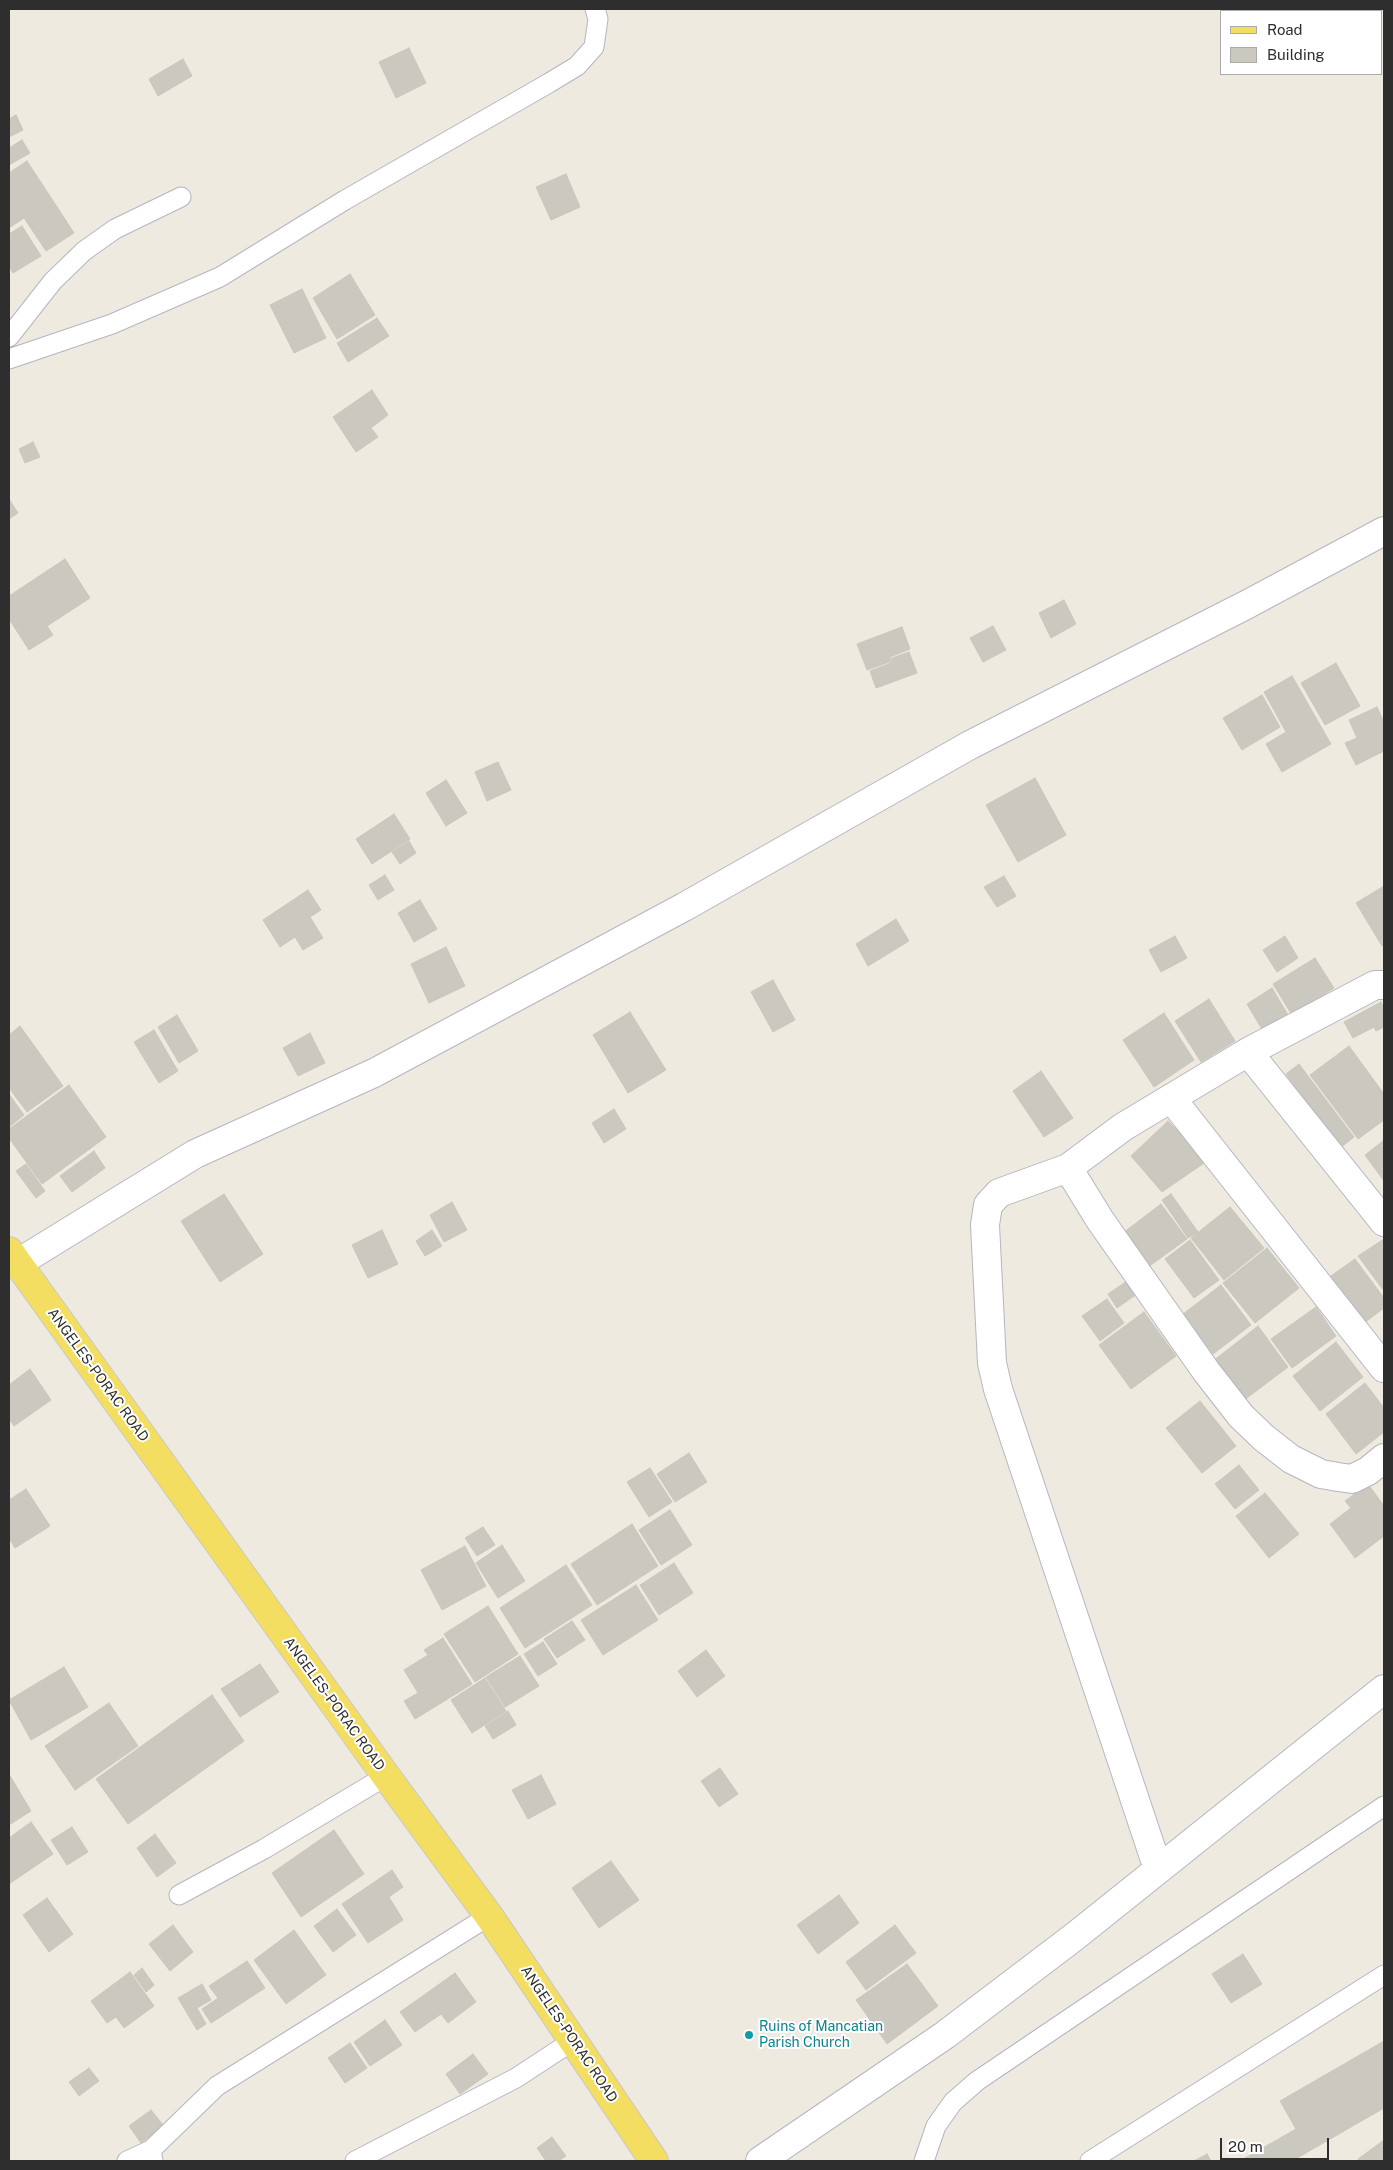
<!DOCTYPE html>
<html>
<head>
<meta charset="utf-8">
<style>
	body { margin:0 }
	#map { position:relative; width:1393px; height:2170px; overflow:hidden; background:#efeae0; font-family:"Public Sans",sans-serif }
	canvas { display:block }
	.frame { position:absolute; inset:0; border:10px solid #2e2e2e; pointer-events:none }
	.legend { position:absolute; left:1220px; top:10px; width:162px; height:65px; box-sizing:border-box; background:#fff; border:1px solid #ababab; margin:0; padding:6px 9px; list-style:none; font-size:15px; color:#2e2e2e }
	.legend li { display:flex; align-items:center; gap:10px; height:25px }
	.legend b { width:25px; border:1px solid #ababab }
	.scale { position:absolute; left:1220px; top:2138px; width:109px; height:22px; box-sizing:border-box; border:2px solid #2e2e2e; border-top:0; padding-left:6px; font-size:15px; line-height:18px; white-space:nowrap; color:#2e2e2e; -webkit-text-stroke:4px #fff; paint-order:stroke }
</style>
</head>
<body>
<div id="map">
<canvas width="1393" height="2170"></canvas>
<div class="frame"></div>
<ul class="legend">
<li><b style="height:6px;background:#f4de61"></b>Road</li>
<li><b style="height:14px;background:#cbc8bf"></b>Building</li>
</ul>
<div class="scale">20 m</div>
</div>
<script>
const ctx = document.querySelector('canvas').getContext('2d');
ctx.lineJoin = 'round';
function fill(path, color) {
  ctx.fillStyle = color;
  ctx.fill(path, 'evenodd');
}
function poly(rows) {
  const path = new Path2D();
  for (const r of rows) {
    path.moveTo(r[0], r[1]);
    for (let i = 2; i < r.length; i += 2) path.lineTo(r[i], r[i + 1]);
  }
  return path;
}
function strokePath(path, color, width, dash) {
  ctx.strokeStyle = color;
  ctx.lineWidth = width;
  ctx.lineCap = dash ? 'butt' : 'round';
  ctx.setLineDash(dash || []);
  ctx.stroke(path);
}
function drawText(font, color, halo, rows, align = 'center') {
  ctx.font = font + ' "Public Sans",sans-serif';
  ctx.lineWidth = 4;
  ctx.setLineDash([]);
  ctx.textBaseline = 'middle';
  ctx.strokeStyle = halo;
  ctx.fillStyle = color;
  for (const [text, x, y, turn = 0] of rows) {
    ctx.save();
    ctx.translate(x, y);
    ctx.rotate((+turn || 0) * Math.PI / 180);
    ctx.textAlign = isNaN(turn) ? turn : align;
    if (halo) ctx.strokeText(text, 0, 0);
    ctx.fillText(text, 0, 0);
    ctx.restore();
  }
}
const building = poly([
	[409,48,426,83,396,98,379,62,409,48],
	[183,59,192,76,158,96,149,79,183,59],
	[16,115,23,130,9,137,9,119,16,115],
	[22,140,30,153,9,165,9,148,22,140],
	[27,161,74,233,46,251,24,218,9,228,9,173,27,161],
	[566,174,580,207,551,220,536,187,566,174],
	[22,226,41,256,13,273,9,266,9,234,22,226],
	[350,274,375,315,337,339,313,298,350,274],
	[302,289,326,338,294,353,270,305,302,289],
	[377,318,389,336,348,362,337,343,377,318],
	[372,390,388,415,371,428,378,437,356,452,333,417,372,390],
	[33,442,40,457,25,463,19,449,33,442],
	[9,499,18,513,9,519,9,499],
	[65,559,90,598,47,626,53,635,29,650,9,619,9,596,65,559],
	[1064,600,1076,624,1051,638,1039,613,1064,600],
	[993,626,1006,650,983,662,970,638,993,626],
	[902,627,910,649,890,657,892,661,867,670,857,644,902,627],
	[909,652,917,673,876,688,870,671,893,662,892,658,909,652],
	[1336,663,1360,706,1325,725,1301,683,1336,663],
	[1292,676,1331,744,1282,772,1266,744,1286,732,1264,692,1292,676],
	[1262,695,1280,727,1242,750,1223,718,1262,695],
	[1377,707,1384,722,1384,751,1356,765,1345,743,1357,738,1349,720,1377,707],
	[498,762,511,790,487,801,475,772,498,762],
	[1035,778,1066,835,1018,862,986,805,1035,778],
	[446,780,467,813,446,826,426,793,446,780],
	[394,814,410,839,372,864,356,839,394,814],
	[409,841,416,853,400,864,392,852,409,841],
	[385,875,394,890,378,900,369,885,385,875],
	[1004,876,1016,896,997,907,984,887,1004,876],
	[1384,886,1384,945,1382,946,1356,903,1384,886],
	[308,890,321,910,310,917,323,938,303,950,295,937,280,947,263,920,308,890],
	[420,900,437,929,414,942,398,913,420,900],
	[896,919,909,941,868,966,856,944,896,919],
	[1175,936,1187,958,1161,972,1149,950,1175,936],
	[1285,936,1298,958,1277,972,1263,950,1285,936],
	[446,947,465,986,429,1003,411,964,446,947],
	[1315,958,1334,988,1292,1015,1273,984,1315,958],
	[773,980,795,1020,773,1032,751,992,773,980],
	[1272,988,1288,1015,1263,1031,1247,1004,1272,988],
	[1209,999,1235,1041,1201,1062,1175,1021,1209,999],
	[1381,1002,1384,1008,1384,1027,1376,1031,1374,1027,1353,1038,1344,1022,1381,1002],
	[630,1012,666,1070,628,1093,593,1035,630,1012],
	[1164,1013,1194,1060,1154,1087,1123,1040,1164,1013],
	[177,1015,198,1051,179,1063,158,1027,177,1015],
	[20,1026,63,1086,27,1112,9,1088,9,1035,20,1026],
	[154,1030,178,1071,159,1083,134,1042,154,1030],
	[310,1033,325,1063,298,1076,283,1048,310,1033],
	[1349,1046,1384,1094,1384,1120,1358,1139,1310,1075,1349,1046],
	[1299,1064,1354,1137,1340,1148,1286,1074,1299,1064],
	[1041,1071,1073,1118,1044,1137,1013,1091,1041,1071],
	[69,1085,106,1137,42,1184,9,1138,9,1129,69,1085],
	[9,1094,24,1115,9,1127,9,1094],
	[614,1109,626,1129,604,1143,592,1123,614,1109],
	[1168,1121,1207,1161,1162,1192,1131,1156,1168,1121],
	[1383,1141,1384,1143,1384,1181,1365,1155,1383,1141],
	[94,1151,105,1168,72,1192,60,1176,94,1151],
	[26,1164,45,1191,36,1198,16,1171,26,1164],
	[224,1194,263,1254,220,1282,181,1221,224,1194],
	[1171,1194,1198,1232,1188,1238,1162,1200,1171,1194],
	[452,1202,467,1230,444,1242,430,1215,452,1202],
	[1161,1204,1187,1239,1148,1267,1123,1233,1161,1204],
	[1230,1207,1264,1248,1224,1280,1191,1238,1230,1207],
	[382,1230,398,1264,368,1278,352,1245,382,1230],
	[432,1230,442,1246,425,1256,416,1241,432,1230],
	[1384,1239,1384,1291,1358,1256,1384,1239],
	[1190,1240,1219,1280,1194,1298,1165,1259,1190,1240],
	[1267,1248,1299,1288,1255,1323,1223,1283,1267,1248],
	[1355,1259,1384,1298,1384,1308,1364,1323,1328,1278,1355,1259],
	[1127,1281,1137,1294,1117,1308,1108,1294,1127,1281],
	[1221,1285,1251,1325,1213,1354,1183,1314,1221,1285],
	[1107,1299,1124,1323,1100,1341,1082,1316,1107,1299],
	[1316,1307,1336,1336,1292,1368,1271,1339,1316,1307],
	[1144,1312,1176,1356,1131,1389,1099,1345,1144,1312],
	[1258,1326,1288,1367,1243,1401,1213,1361,1258,1326],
	[1336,1342,1363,1377,1320,1411,1293,1376,1336,1342],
	[30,1369,51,1400,14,1426,9,1419,9,1385,30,1369],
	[1365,1383,1384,1408,1384,1432,1356,1454,1326,1414,1365,1383],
	[1200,1401,1236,1446,1202,1473,1166,1428,1200,1401],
	[689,1453,707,1482,675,1502,657,1474,689,1453],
	[1239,1465,1259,1490,1235,1509,1215,1484,1239,1465],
	[650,1468,672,1502,649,1517,627,1482,650,1468],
	[1368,1484,1384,1506,1384,1536,1355,1558,1330,1524,1351,1508,1345,1501,1368,1484],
	[26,1489,50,1526,15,1548,9,1538,9,1500,26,1489],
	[1265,1493,1299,1534,1269,1558,1236,1516,1265,1493],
	[670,1510,692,1545,661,1565,639,1530,670,1510],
	[632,1524,658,1566,597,1605,571,1564,632,1524],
	[483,1527,495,1545,477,1556,465,1538,483,1527],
	[502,1545,525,1581,498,1598,476,1563,502,1545],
	[465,1546,486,1586,442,1610,421,1570,465,1546],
	[674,1563,693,1593,659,1615,640,1585,674,1563],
	[566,1565,592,1605,525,1648,500,1608,566,1565],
	[636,1585,658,1620,603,1655,581,1620,636,1585],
	[488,1606,518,1654,475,1682,444,1634,488,1606],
	[572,1621,585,1640,557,1658,544,1639,572,1621],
	[443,1638,472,1684,415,1719,404,1701,418,1693,404,1670,428,1655,424,1650,443,1638],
	[543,1642,557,1664,538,1676,524,1654,543,1642],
	[706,1650,725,1676,697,1697,678,1671,706,1650],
	[520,1656,539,1686,505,1707,486,1677,520,1656],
	[260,1664,279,1692,240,1717,221,1689,260,1664],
	[64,1667,88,1707,31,1740,9,1700,64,1667],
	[485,1678,506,1711,472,1733,451,1700,485,1678],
	[212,1695,244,1741,128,1824,96,1779,212,1695],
	[109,1703,138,1746,75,1790,45,1746,109,1703],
	[508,1711,516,1725,493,1739,485,1726,508,1711],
	[720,1768,738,1794,719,1807,701,1781,720,1768],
	[9,1774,31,1811,9,1825,9,1774],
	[541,1775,556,1804,528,1819,512,1790,541,1775],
	[31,1822,53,1854,9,1884,9,1838,31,1822],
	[72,1827,88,1852,67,1865,51,1840,72,1827],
	[334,1830,364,1874,301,1917,272,1873,334,1830],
	[155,1834,176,1863,157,1877,137,1848,155,1834],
	[611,1861,639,1900,599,1928,572,1888,611,1861],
	[392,1870,403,1887,389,1897,403,1920,368,1943,342,1904,392,1870],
	[839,1895,859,1923,818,1954,797,1925,839,1895],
	[47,1898,73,1934,49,1952,23,1915,47,1898],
	[337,1909,356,1935,333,1952,314,1926,337,1909],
	[173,1925,193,1952,170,1971,149,1944,173,1925],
	[895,1925,916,1953,866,1990,846,1962,895,1925],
	[294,1930,326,1975,286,2004,254,1960,294,1930],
	[1243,1954,1262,1984,1231,2003,1212,1974,1243,1954],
	[247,1961,265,1988,211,2023,202,2009,218,1998,209,1986,247,1961],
	[907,1964,938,2006,887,2044,856,2000,907,1964],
	[142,1968,154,1985,146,1992,134,1975,142,1968],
	[130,1972,154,2006,124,2028,116,2017,107,2023,91,2001,130,1972],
	[455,1973,476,2002,448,2023,441,2014,415,2032,400,2012,455,1973],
	[202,1984,211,2000,197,2008,206,2024,197,2030,178,1998,202,1984],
	[385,2020,402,2045,370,2066,354,2042,385,2020],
	[1384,2041,1384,2108,1292,2161,1240,2161,1296,2129,1280,2101,1384,2041],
	[350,2043,367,2068,345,2083,328,2058,350,2043],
	[473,2054,488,2074,460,2094,446,2074,473,2054],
	[89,2068,99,2081,79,2096,69,2082,89,2068],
	[151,2110,164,2126,141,2143,129,2126,151,2110],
	[552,2137,566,2156,558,2161,546,2161,537,2148,552,2137],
	[1384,2140,1384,2161,1360,2161,1358,2159,1384,2140],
	[1207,2154,1211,2161,1194,2161,1207,2154]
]);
const service = poly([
	[9,337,53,281,84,251,115,229,181,197],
	[9,359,112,324,220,277,345,200,549,83,577,66,594,47,598,19,595,9],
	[179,1895,264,1849,386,1776],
	[127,2161,151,2150],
	[153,2161,151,2150,217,2086,489,1916],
	[355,2161,516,2078,574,2040],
	[924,2161,936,2126,953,2102,977,2081,1384,1806],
	[1090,2161,1384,1975]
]);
const minor = poly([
	[1248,1052,1384,1222],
	[1171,1098,1384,1368],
	[1068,1168,1100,1220,1206,1371,1241,1416,1264,1438,1291,1459,1321,1474,1338,1477,1352,1479,1368,1471,1384,1458],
	[18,1263,195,1154,374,1073,684,907,970,745,1246,605,1384,531],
	[1158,1869,998,1389,992,1363,985,1225,988,1205,999,1193,1068,1168,1123,1127,1248,1052,1375,985,1384,985],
	[760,2161,945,2035,1074,1937,1384,1689]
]);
const primary = poly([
	[9,1251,386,1776,489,1916,654,2161]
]);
const markers = [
	[749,2035,5,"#0f9aa8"]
];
const streetNames = [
	["ANGELES-PORAC ROAD",98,1375,54],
	["ANGELES-PORAC ROAD",334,1704,54],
	["ANGELES-PORAC ROAD",569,2034,56]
];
const cultureNames = [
	["Ruins of Mancatian",759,2027],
	["Parish Church",759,2043]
];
fill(building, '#cbc8bf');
strokePath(building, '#cbc6b9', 1);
strokePath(service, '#b4b5c1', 21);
strokePath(minor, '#b4b5c1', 30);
strokePath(primary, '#c9c9c9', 30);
strokePath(service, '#fff', 19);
strokePath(minor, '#fff', 28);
strokePath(primary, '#f4de61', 28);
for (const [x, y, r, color] of markers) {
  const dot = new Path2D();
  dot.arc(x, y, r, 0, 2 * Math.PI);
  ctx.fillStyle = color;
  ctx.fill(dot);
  strokePath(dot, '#fff', 2);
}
drawText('14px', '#2e2e2e', '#fff', streetNames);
drawText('14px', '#0d838f', '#fff', cultureNames, 'left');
</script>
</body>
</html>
